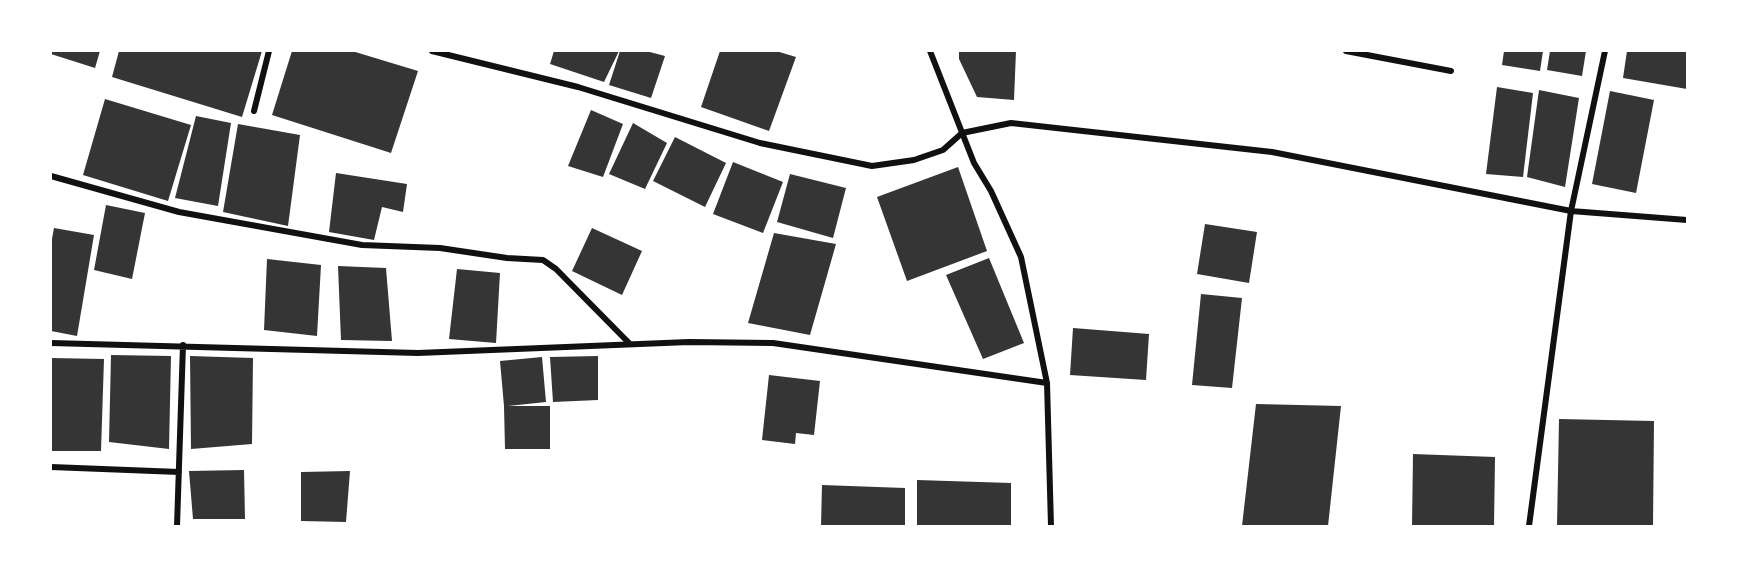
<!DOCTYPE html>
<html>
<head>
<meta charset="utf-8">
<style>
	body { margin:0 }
	#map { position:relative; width:1738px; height:577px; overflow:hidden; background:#fff; font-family:"Libre Baskerville",serif }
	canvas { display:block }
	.frame { position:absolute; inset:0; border:52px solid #fff; pointer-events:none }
</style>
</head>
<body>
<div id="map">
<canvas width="1738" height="577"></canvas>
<div class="frame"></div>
</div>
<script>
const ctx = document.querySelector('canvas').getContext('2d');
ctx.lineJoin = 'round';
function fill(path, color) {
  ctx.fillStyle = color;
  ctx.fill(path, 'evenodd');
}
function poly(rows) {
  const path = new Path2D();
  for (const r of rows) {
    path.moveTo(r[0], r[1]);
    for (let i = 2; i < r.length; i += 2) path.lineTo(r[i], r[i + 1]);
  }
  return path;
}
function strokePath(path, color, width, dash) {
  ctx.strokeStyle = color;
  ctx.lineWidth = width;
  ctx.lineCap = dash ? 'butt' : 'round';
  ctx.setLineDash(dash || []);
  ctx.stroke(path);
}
const building = poly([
	[51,51,100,51,95,68,51,54],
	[119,51,262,51,242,117,112,77],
	[292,51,352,51,418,71,391,153,272,115],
	[554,51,619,51,604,82,550,64],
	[620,51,646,51,665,56,651,98,609,85],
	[720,51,776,51,796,57,769,131,701,107],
	[959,51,1016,51,1014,100,977,97,959,59],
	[1504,51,1543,51,1540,71,1502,65],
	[1550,51,1586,51,1582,76,1547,70],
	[1627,51,1687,51,1687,89,1623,78],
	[1497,87,1533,93,1523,177,1486,174],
	[1539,90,1579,98,1565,187,1527,177],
	[1610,91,1654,100,1636,193,1592,184],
	[105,99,191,125,168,201,83,175],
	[591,110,623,124,603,177,568,166],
	[196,116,231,123,218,206,175,198],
	[633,123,667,143,645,189,609,174],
	[238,124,300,135,288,226,223,212],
	[675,137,726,163,705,207,653,181],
	[733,162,783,182,763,233,713,214],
	[958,167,987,251,907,281,877,197],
	[336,173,407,184,403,212,382,207,374,240,329,232],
	[790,174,846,188,833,238,777,222],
	[106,205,145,213,132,279,94,270],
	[1205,224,1257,232,1249,283,1197,274],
	[54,228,94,235,77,336,51,331,51,244],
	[592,228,642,251,622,295,572,271],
	[774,233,836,244,810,335,748,323],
	[989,258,1024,343,983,359,946,275],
	[267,259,321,265,317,336,264,330],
	[338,266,386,268,392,341,341,340],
	[457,269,500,273,496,343,449,339],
	[1201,294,1242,298,1232,388,1192,385],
	[1073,328,1149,334,1146,380,1070,375],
	[111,355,171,356,169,449,109,442],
	[190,356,253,358,252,444,191,449],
	[598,356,598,400,553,402,550,357],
	[542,357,546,402,508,406,550,406,550,449,505,449,504,406,500,361],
	[51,358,104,359,101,451,51,451],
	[769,375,820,381,814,435,796,433,795,444,762,440],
	[1256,404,1341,406,1328,526,1242,526],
	[1559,419,1654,421,1653,526,1557,526],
	[1413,454,1495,457,1494,526,1412,526],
	[244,470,245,519,193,519,189,471],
	[350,471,346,522,301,521,301,472],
	[917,480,1011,483,1011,526,917,526],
	[822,485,905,488,905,526,821,526]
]);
const minor = poly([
	[432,51,578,87,760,143,872,166,914,160,943,150,962,133,1011,123,1272,152,1571,211,1687,220],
	[930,51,974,163,991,191,1021,257,1047,383,1051,526],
	[1346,51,1451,71],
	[254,111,269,51],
	[51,176,179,212,362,245,440,248,507,258,543,260,556,269,630,344],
	[51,343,418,353,689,342,773,343,1047,383],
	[51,467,179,472],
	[177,526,183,345],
	[1529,526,1571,211,1605,51]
]);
fill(building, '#353535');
strokePath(minor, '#111', 6);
</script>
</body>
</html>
